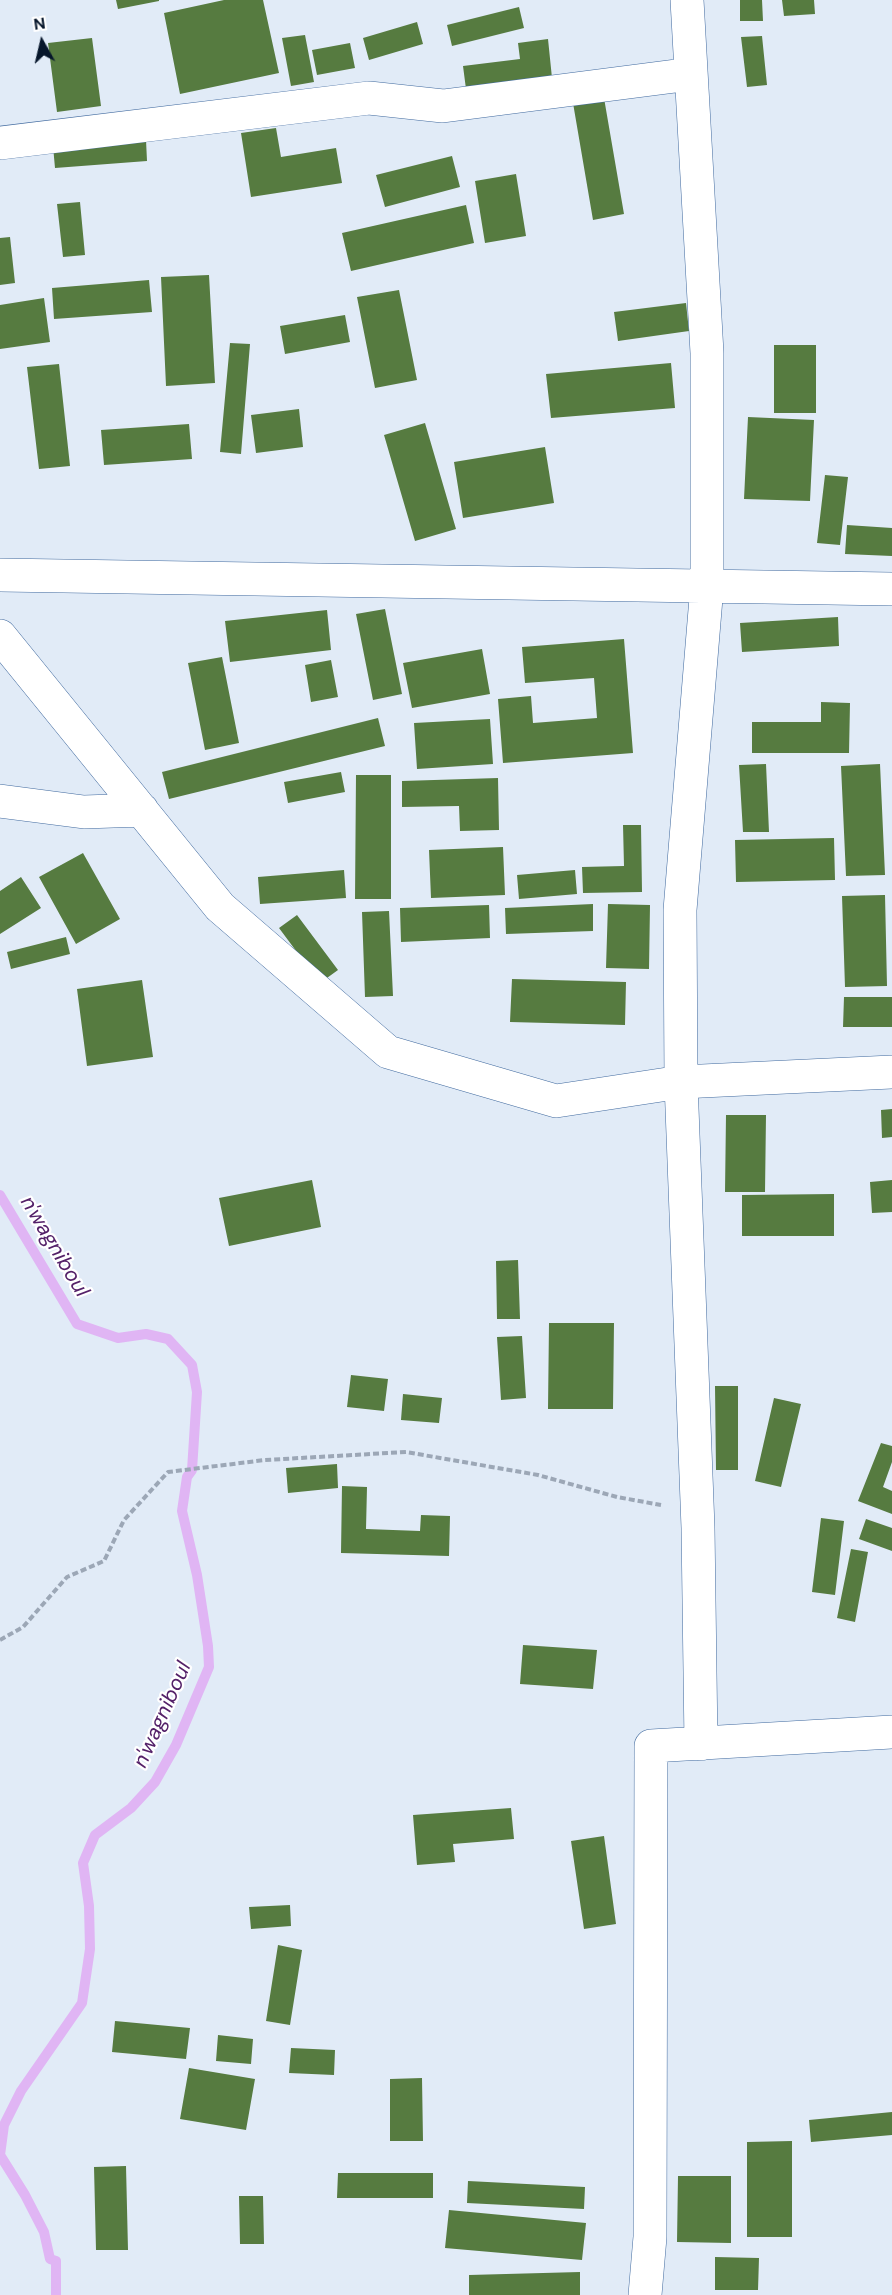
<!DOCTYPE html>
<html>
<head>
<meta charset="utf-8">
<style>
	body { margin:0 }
	#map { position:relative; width:892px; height:2295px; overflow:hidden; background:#e1ebf7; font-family:"DM Sans",sans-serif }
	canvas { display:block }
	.north { position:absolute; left:12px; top:12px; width:60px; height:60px; -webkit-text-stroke:4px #fff; paint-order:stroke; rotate:352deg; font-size:16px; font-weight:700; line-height:24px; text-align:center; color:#06162b }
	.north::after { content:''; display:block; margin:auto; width:21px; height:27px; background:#06162b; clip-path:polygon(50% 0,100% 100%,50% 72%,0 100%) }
</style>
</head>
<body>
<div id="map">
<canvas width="892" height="2295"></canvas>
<div class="north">N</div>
</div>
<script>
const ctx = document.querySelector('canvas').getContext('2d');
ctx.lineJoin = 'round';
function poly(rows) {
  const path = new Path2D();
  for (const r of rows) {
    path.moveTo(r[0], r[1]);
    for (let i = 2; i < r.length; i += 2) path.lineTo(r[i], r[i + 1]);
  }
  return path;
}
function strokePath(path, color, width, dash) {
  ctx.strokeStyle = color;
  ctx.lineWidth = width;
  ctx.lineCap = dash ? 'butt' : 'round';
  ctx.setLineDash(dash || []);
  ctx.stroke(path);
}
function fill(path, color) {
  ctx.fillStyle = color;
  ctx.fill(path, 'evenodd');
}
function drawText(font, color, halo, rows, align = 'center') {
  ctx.font = font + ' "DM Sans",sans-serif';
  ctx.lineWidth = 4.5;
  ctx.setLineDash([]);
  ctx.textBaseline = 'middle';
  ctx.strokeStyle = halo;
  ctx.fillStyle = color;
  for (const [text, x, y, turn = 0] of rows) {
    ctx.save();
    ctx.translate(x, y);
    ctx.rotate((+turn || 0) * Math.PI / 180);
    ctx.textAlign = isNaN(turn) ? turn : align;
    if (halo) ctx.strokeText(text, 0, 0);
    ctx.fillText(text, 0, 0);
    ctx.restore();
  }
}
const stream = poly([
	[0,1195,77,1324,118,1338,146,1334,168,1339,192,1365,197,1392,192,1470,187,1477,182,1511,197,1575,208,1646,209,1667,176,1745,155,1782,131,1808,95,1835,83,1863,89,1906,90,1949,82,2003,21,2091,4,2125,0,2155,25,2195,44,2232,50,2259,56,2261,56,2295]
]);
const building = poly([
	[116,0,159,0,159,1,118,9],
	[224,0,263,0,279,73,180,94,164,13],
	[740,0,762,0,763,21,740,21],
	[782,0,814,0,815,14,784,16],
	[519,7,524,28,452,46,447,25],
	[417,22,423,44,369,60,363,38],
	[305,35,314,82,291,86,282,38],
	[762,36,767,85,747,87,741,37],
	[92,38,101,106,57,112,48,43],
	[548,39,552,78,466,89,463,66,520,59,518,43],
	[350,43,355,68,317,75,312,50],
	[604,98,624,214,593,220,573,103],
	[276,128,281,157,336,148,342,183,251,197,241,133],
	[146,140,147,161,55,168,53,146],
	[452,156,460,187,385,207,376,175],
	[516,174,526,236,485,243,475,181],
	[80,202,85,255,63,257,57,204],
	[466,205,474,243,351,271,342,233],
	[10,237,15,283,0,285,0,238],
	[209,275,215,383,166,386,161,277],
	[149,280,152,312,54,319,52,288],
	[399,290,417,380,375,388,357,297],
	[44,298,50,342,0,349,0,305],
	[686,303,689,331,618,341,614,312],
	[345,315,350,342,285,354,280,326],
	[230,343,250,344,241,454,220,452],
	[774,345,816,345,816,413,774,413],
	[671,363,675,408,551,418,546,374],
	[59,364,70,466,39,469,27,367],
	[299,409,303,447,256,453,251,415],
	[748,417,814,420,810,501,744,499],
	[425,423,456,529,415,541,384,435],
	[189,424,192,459,104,465,101,430],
	[545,447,554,503,463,518,454,462],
	[825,475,848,477,840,545,817,543],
	[847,525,892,528,892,556,845,554],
	[385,609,402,694,373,700,356,614],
	[327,610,331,650,230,662,225,621],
	[838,617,839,646,742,652,740,623],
	[624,639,633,753,503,763,498,699,531,696,533,723,597,718,594,678,525,683,522,647],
	[482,649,490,694,412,708,403,663],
	[222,657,239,743,205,750,188,663],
	[331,660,338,697,311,702,305,665],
	[821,702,850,703,849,753,752,753,752,722,821,722],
	[378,718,385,746,169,799,162,772],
	[490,719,493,764,417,769,414,723],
	[766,764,769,832,743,832,739,765],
	[880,764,885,875,846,876,841,766],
	[341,772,345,792,288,803,284,782],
	[356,775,391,775,391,899,355,899],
	[498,778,499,830,460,831,459,806,402,807,402,781],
	[623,825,641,825,642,892,583,893,582,867,624,866],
	[834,838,835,880,736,882,735,840],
	[503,847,505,895,431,898,429,850],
	[83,853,120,919,76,944,39,877],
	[344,870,346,898,260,904,258,877],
	[575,870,577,894,519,899,517,875],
	[21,877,41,908,0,934,0,891],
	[885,895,887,986,845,987,842,896],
	[593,904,593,931,506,934,505,908],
	[608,904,650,905,649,969,606,968],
	[489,905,490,938,401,942,400,908],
	[389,911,393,996,365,997,362,912],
	[297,915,338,970,320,983,279,928],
	[66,937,70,954,11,969,7,952],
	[512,979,626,982,625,1025,510,1022],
	[142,980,153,1057,87,1066,77,989],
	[844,997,892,997,892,1027,843,1027],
	[892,1109,892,1137,882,1138,881,1110],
	[726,1115,766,1115,765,1192,725,1192],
	[312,1180,321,1227,229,1246,219,1198],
	[892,1180,892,1212,872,1213,870,1182],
	[834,1194,834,1236,742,1236,742,1195],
	[518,1260,520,1319,497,1319,496,1261],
	[549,1323,614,1323,613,1409,548,1409],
	[522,1336,526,1398,501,1400,497,1337],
	[351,1375,388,1379,384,1411,347,1407],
	[715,1386,738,1386,738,1470,716,1470],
	[403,1394,442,1398,439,1423,401,1420],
	[774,1398,801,1404,781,1487,755,1481],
	[881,1443,892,1446,892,1462,883,1487,892,1491,892,1514,858,1501],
	[337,1464,338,1488,288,1493,286,1468],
	[342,1486,367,1487,366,1529,420,1531,421,1515,450,1516,449,1556,341,1553],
	[821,1518,844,1521,835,1595,812,1592],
	[866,1519,892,1528,892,1551,859,1539],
	[851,1549,868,1552,855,1622,837,1618],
	[523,1645,597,1650,593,1689,520,1684],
	[511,1808,514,1839,453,1844,455,1862,417,1865,413,1815],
	[604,1836,616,1924,584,1929,571,1841],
	[290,1905,291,1926,251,1929,249,1907],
	[278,1945,302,1950,290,2025,266,2021],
	[115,2021,190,2028,186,2059,112,2052],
	[218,2035,253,2039,251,2064,216,2061],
	[291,2048,335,2050,334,2075,289,2073],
	[189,2068,255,2079,246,2130,180,2119],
	[422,2078,423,2141,390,2141,390,2079],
	[892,2112,892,2135,811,2142,809,2120],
	[792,2141,792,2237,747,2237,747,2142],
	[126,2166,128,2250,96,2250,94,2167],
	[338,2173,433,2173,433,2198,337,2198],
	[678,2176,731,2176,731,2243,677,2242],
	[468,2181,585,2187,584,2209,467,2203],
	[239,2196,263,2196,264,2244,240,2244],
	[449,2210,586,2223,582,2260,445,2248],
	[715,2257,759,2258,758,2290,715,2290],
	[580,2272,580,2295,469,2295,469,2275]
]);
const path = poly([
	[0,1640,23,1627,67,1577,104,1561,124,1520,168,1472,265,1460,406,1452,538,1475,617,1497,661,1505]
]);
const minor = poly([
	[687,0,707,353,707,586,680,910,681,1082,698,1528,701,1744],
	[0,143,369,98,443,106,691,74],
	[0,575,892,589],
	[0,636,220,907,388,1052,556,1101,681,1082,892,1072],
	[0,801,84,812,142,810],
	[645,2295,650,2237,651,1746,892,1732]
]);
const waterNames = [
	["n'wagniboul",54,1247,59],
	["n'wagniboul",163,1715,-66]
];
strokePath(stream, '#e0b5f4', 10);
fill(building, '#567b40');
strokePath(minor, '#416a9f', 34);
strokePath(path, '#9ca7b6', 4, [6, 3]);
strokePath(minor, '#fff', 33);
drawText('italic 21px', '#542169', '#fff', waterNames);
</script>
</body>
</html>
